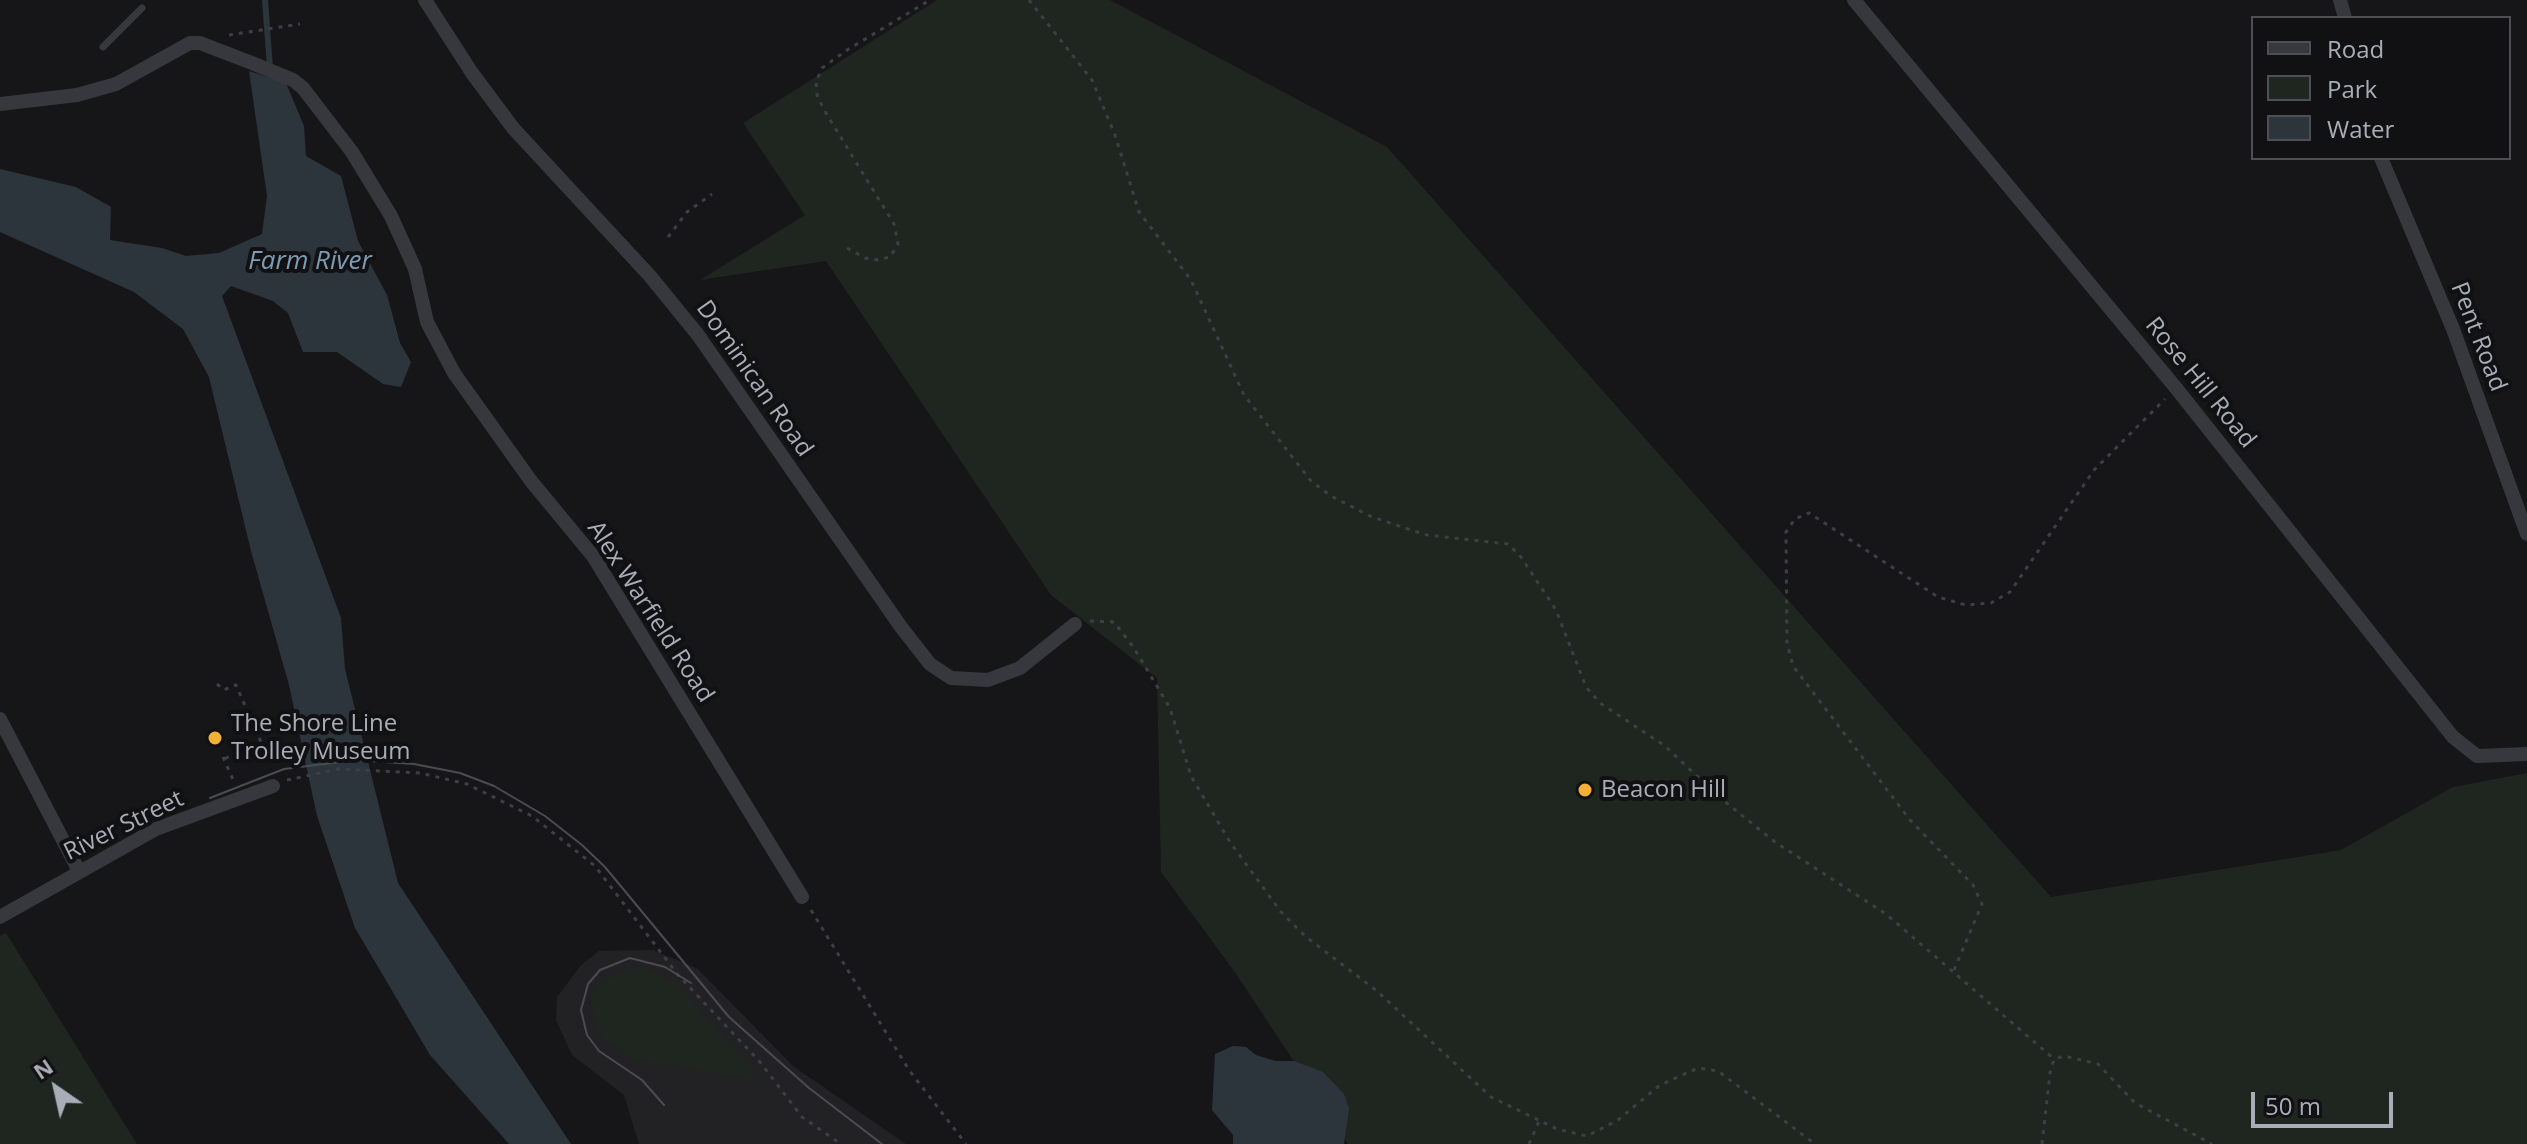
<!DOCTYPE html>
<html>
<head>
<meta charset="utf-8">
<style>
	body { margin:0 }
	#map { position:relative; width:2527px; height:1144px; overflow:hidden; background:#161618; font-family:"Open Sans",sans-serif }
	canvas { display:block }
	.legend { position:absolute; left:2251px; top:16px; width:260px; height:144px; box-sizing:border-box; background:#111113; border:2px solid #4d4f55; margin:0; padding:10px 14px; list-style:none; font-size:24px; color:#a8adb8 }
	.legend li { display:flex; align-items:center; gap:16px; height:40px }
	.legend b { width:40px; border:2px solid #4d4f55 }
	.north { position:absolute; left:16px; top:1048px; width:80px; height:80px; -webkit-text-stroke:6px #111113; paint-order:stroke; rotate:326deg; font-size:22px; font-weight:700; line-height:32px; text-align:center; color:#a8adb8 }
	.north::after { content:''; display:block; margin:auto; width:28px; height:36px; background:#a8adb8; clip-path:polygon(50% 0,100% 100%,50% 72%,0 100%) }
	.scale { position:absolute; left:2251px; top:1092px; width:142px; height:36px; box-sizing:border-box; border:4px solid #a8adb8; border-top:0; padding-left:10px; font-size:24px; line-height:28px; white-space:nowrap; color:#a8adb8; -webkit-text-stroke:6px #111113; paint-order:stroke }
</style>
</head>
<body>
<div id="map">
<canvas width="2527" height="1144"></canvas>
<ul class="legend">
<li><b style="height:10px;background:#37383d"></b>Road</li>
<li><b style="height:22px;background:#1e261f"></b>Park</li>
<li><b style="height:22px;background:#2c353c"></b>Water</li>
</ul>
<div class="north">N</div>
<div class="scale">50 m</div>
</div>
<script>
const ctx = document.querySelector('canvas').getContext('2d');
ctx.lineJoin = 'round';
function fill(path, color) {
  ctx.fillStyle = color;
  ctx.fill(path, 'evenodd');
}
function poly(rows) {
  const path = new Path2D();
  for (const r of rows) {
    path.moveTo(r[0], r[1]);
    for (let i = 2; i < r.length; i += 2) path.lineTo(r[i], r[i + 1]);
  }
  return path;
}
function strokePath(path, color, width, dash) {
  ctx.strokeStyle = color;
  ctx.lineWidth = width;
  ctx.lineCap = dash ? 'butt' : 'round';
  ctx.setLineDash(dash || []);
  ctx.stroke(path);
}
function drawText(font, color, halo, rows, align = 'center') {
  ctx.font = font + ' "Open Sans",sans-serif';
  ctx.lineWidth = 8;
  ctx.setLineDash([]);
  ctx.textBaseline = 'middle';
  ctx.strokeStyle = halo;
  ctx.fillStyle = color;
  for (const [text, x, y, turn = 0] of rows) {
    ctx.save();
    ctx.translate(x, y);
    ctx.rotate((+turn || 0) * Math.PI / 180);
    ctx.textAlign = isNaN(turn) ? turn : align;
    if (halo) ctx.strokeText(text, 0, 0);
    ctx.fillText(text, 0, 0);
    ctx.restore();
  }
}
const built = poly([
	[653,950,698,969,793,1066,906,1144,639,1144,624,1095,572,1055,556,1020,557,997,581,965,599,951]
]);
const green = poly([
	[937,0,1110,0,1387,147,2051,897,2341,850,2453,787,2527,773,2527,1144,1348,1144,1237,975,1161,872,1157,678,1051,595,826,261,700,280,805,215,743,123],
	[6,933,137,1144,0,1144,0,936],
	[629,968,644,968,676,983,756,1073,751,1080,633,1059,603,1039,595,1026,591,996,602,982]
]);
const water = poly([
	[249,71,286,83,304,126,306,156,341,176,358,241,387,295,400,343,411,362,401,387,383,384,337,352,303,352,288,313,273,301,231,286,222,296,341,618,345,669,398,883,571,1144,509,1144,430,1055,355,928,317,816,289,685,251,551,209,377,183,329,134,292,0,232,0,169,76,187,111,207,110,240,162,248,186,256,219,253,262,234,267,196],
	[1233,1046,1246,1047,1256,1055,1275,1061,1294,1061,1323,1072,1344,1094,1349,1109,1344,1144,1233,1144,1233,1135,1212,1110,1215,1054]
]);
const stream = poly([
	[265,0,270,68]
]);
const path = poly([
	[1029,0,1092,80,1115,135,1139,212,1191,280,1244,395,1311,481,1331,496,1370,516,1408,529,1427,535,1508,544,1521,557,1556,610,1586,687,1600,703,1665,746,1719,797,1775,842,1886,914,2054,1059],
	[229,35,300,24],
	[668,237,687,212,712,194],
	[847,248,865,258,877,260,890,257,898,244,894,224,824,110,817,95,816,82,822,68,847,50,930,0],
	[1090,621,1114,622,1134,648,1170,708,1191,776,1230,842,1281,912,1305,936,1377,991,1491,1097,1557,1129,1587,1136,1618,1120,1660,1085,1698,1068,1718,1071,1815,1144],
	[217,684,224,690,236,685,261,742,224,759],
	[223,757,235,784],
	[287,780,339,769,420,773,467,784,532,816,595,866,678,975,760,1062,802,1117,841,1144],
	[811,910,909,1070,966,1144],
	[1954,970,1982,904,1973,885,1910,820,1793,666,1787,643,1786,532,1795,519,1809,513,1938,597,1966,605,1991,603,2010,592,2094,470,2165,399],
	[1529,1144,1540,1119],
	[2042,1144,2050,1073,2054,1059,2064,1056,2098,1064,2135,1103,2212,1144]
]);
const lane = poly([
	[103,47,142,8]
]);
const street = poly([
	[425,0,472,73,513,128,650,276,698,335,901,627,930,664,951,678,988,680,1020,668,1075,624],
	[1854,0,2176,388,2453,737,2477,756,2527,754],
	[2340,0,2345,18],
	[0,104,77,95,116,84,190,43,200,43,252,63,293,80,303,88,352,152,391,216,415,269,427,322,454,373,531,481,593,556,802,897],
	[2381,158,2453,329,2527,534],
	[0,719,79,871],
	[0,917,156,829,273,786]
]);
const tram = poly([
	[210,798,284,769,356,760,414,764,460,773,494,786,545,816,582,845,605,867,729,1017,809,1088,882,1144],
	[664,1105,642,1080,599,1051,587,1035,581,1010,588,984,600,970,630,958,665,967,691,983]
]);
const markers = [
	[215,738,8,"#f2b134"],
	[1585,790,8,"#f2b134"]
];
const streetNames = [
	["Pent Road",2478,337,69],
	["Dominican Road",754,379,55],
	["Rose Hill Road",2200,383,51],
	["Alex Warfield Road",650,612,57],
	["River Street",124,826,-26]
];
const poiNames = [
	["The Shore Line",231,724],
	["Trolley Museum",231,752],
	["Beacon Hill",1601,790]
];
const waterNames = [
	["Farm River",310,262]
];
fill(built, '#222225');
fill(green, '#1e261f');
fill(water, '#2c353c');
strokePath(stream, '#2c353c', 6);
strokePath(path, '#3d3f44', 3, [4, 6]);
strokePath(lane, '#37383d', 7);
strokePath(street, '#37383d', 14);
strokePath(tram, '#4a4c52', 2);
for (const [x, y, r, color] of markers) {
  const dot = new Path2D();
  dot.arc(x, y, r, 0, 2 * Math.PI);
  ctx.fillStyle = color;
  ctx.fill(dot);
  strokePath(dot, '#111113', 3);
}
drawText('24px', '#a8adb8', '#111113', streetNames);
drawText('24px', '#a8adb8', '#111113', poiNames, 'left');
drawText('italic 26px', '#7f9bb3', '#111113', waterNames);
</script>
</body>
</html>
